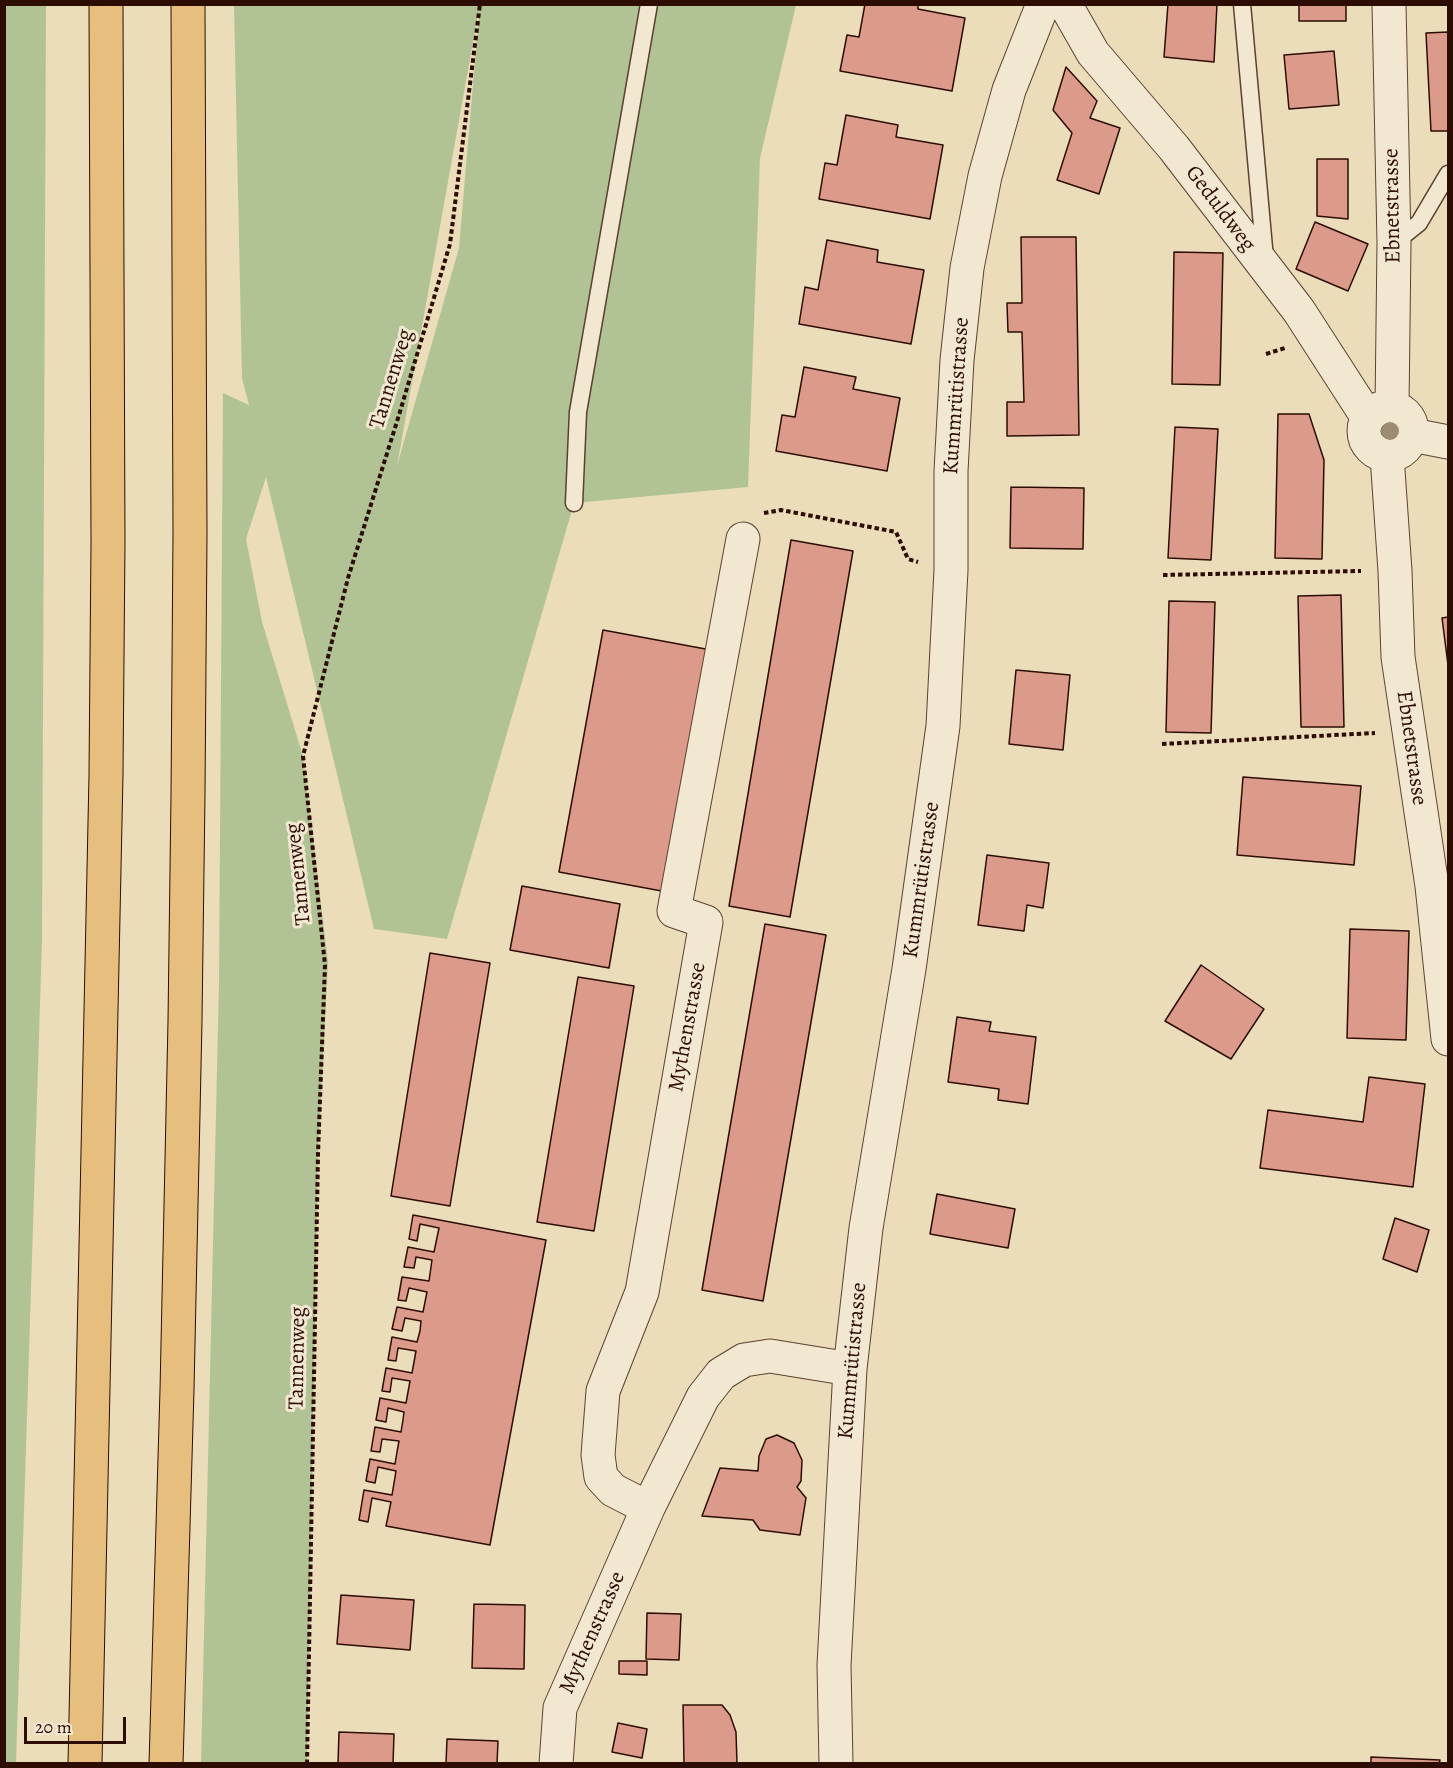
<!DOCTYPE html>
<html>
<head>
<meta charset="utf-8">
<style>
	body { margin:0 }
	#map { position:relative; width:1453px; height:1768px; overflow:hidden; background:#ebdcba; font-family:Alegreya,serif }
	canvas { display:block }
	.frame { position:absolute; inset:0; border:6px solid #2d0d02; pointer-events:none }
	.scale { position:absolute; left:24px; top:1717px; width:102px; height:27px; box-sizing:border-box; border:3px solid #2d0d02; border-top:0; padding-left:8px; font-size:18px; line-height:21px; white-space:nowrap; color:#2d0d02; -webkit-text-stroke:4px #f2e8d2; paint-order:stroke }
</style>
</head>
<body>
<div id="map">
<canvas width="1453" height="1768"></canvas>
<div class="frame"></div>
<div class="scale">20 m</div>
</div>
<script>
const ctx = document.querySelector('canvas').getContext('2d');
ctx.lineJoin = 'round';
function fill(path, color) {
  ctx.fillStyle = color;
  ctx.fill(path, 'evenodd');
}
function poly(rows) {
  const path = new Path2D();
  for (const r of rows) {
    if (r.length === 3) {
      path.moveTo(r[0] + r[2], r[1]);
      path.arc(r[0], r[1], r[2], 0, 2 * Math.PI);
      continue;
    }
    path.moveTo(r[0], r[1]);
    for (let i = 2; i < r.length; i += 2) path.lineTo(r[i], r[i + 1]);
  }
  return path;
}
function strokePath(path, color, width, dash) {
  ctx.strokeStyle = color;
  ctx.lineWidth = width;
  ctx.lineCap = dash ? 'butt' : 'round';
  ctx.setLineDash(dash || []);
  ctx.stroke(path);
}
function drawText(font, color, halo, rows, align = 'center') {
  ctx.font = font + ' Alegreya,serif';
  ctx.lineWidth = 6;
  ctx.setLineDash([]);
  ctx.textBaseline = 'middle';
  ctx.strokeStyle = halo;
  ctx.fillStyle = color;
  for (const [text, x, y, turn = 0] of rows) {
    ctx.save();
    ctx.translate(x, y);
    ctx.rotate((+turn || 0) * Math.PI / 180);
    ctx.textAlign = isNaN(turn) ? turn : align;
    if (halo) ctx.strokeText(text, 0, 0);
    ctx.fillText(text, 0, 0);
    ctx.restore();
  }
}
const green = poly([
	[46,4,42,941,16,1763,5,1764,4,5],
	[234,5,796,5,760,158,748,487,574,503,447,939,374,929,266,477,246,539,262,622,303,756,328,962,318,1154,307,1763,201,1764,219,984,223,393,249,405,242,378],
	[479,14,459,248,397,466,478,14]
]);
const building = poly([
	[865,4,918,4,918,9,965,18,952,91,840,71,847,35,859,37,865,4],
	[1168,4,1217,4,1214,62,1164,57,1168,4],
	[1299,4,1346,4,1346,21,1299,21,1299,4],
	[1448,32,1448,131,1431,131,1426,33,1448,32],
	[1334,51,1339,105,1289,109,1284,55,1334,51],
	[1066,67,1097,101,1090,118,1120,128,1099,194,1057,180,1072,133,1053,110,1066,67],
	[846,115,898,125,896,137,943,145,930,219,819,199,825,163,837,165,846,115],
	[1317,159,1348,159,1348,219,1317,216,1317,159],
	[1315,222,1368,244,1348,291,1296,269,1315,222],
	[1021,237,1076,237,1079,435,1007,436,1007,402,1024,402,1022,332,1008,332,1007,303,1022,303,1021,237],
	[827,240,878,250,877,262,924,270,911,344,799,324,805,287,818,290,827,240],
	[1174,252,1223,253,1220,385,1172,384,1174,252],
	[804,367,856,377,853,389,900,398,887,471,776,451,782,415,795,417,804,367],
	[1278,414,1309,414,1324,460,1322,559,1275,558,1278,414],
	[1175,427,1218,429,1211,560,1168,558,1175,427],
	[1011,487,1084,488,1083,549,1010,548,1011,487],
	[791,540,853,551,790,917,729,906,791,540],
	[1341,595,1344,727,1301,727,1298,596,1341,595],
	[1169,601,1215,602,1211,733,1166,732,1169,601],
	[1448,617,1448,665,1442,618,1448,617],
	[603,630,711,650,667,892,559,872,603,630],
	[1016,670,1070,675,1063,750,1009,744,1016,670],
	[1243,777,1361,786,1354,865,1237,855,1243,777],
	[987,855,1049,863,1043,908,1027,905,1024,931,978,925,987,855],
	[522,886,620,904,609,968,510,950,522,886],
	[765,924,826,935,763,1301,702,1290,765,924],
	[1350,929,1409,931,1406,1040,1347,1038,1350,929],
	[430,953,490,963,450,1206,391,1196,430,953],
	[1201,965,1264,1009,1231,1059,1165,1021,1201,965],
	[578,977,634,986,594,1231,537,1222,578,977],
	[957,1017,991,1022,989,1031,1036,1037,1028,1104,998,1100,999,1089,948,1082,957,1017],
	[1369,1077,1425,1084,1413,1187,1260,1168,1268,1110,1363,1122,1369,1077],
	[937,1194,1015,1209,1008,1248,930,1234,937,1194],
	[413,1215,546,1240,490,1545,386,1526,391,1502,372,1498,368,1522,359,1520,364,1490,392,1495,396,1471,378,1467,375,1483,366,1481,370,1459,395,1464,397,1452,399,1441,382,1439,380,1452,371,1451,375,1427,401,1432,403,1420,404,1412,388,1408,386,1422,376,1420,380,1398,406,1403,410,1381,392,1378,390,1392,382,1391,386,1368,412,1373,416,1351,398,1348,396,1361,388,1360,392,1337,417,1342,420,1331,421,1321,405,1318,402,1331,392,1329,397,1307,423,1312,427,1292,409,1288,406,1301,398,1300,402,1277,429,1281,432,1260,416,1257,414,1268,404,1267,408,1247,434,1252,439,1228,420,1224,417,1241,409,1239,413,1215],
	[1395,1218,1429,1230,1417,1272,1383,1259,1395,1218],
	[777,1435,794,1443,802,1460,801,1481,797,1487,806,1498,800,1535,760,1530,753,1520,702,1516,720,1468,758,1471,759,1456,766,1439,777,1435],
	[341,1595,414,1600,410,1650,337,1644,341,1595],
	[474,1604,525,1605,524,1669,472,1668,474,1604],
	[647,1613,681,1614,679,1660,646,1659,647,1613],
	[619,1661,647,1661,647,1675,619,1674,619,1661],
	[683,1705,722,1705,730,1715,736,1732,737,1764,684,1764,683,1705],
	[618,1723,647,1729,642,1758,612,1752,618,1723],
	[339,1732,394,1734,393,1764,338,1764,339,1732],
	[447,1739,498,1741,497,1764,446,1764,447,1739],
	[1371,1757,1440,1760,1439,1764,1371,1764,1371,1757]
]);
const path = poly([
	[1266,354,1285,348],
	[764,513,781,510,896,532,908,559,918,562],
	[1163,575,1361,571],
	[1162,744,1375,733],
	[307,1764,318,1154,325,965,303,756,348,578,399,415,450,244,480,4]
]);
const service = poly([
	[1242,4,1265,259],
	[1394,243,1419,223,1448,174],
	[574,503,578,412,649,4]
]);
const minor = poly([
	[1065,4,1093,53,1174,148,1299,311,1368,418],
	[1389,4,1394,243,1392,408],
	[1388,431,24],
	[1412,435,1448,442],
	[1387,456,1395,571,1398,657,1432,886,1448,1039],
	[648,1508,613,1490,601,1477,598,1455,603,1391,642,1292,706,922,674,911,743,539],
	[556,1764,560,1708,648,1508,703,1397,721,1374,744,1360,770,1356,850,1369],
	[836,1764,834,1665,850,1369,866,1228,909,969,943,726,951,570,951,471,957,360,967,268,985,176,1009,90,1043,4]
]);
const motorway = poly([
	[85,1764,106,775,108,542,106,4],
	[166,1764,177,1390,185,1021,188,795,190,533,188,4]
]);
const trees = [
	[1390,431]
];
const streetNames = [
	["Ebnetstrasse",1393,206,-91],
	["Geduldweg",1220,209,53],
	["Tannenweg",392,379,-73],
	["Kummrütistrasse",957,396,-86],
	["Ebnetstrasse",1411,748,82],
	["Tannenweg",299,874,-96],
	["Kummrütistrasse",922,880,-82],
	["Mythenstrasse",688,1027,-80],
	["Tannenweg",298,1358,-89],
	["Kummrütistrasse",853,1361,-85],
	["Mythenstrasse",593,1633,-66]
];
fill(green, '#b1c295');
fill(building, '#dc9b8a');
strokePath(building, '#2d0d02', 1.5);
strokePath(service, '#5c4130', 19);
strokePath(minor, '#5c4130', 35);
strokePath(motorway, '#2d0d02', 35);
strokePath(path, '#2d0d02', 4, [4.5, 3]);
strokePath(service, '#f2e8d2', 16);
strokePath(minor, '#f2e8d2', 33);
strokePath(motorway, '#e6be7d', 33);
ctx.fillStyle = '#9c8d71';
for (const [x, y] of trees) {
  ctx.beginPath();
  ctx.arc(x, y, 9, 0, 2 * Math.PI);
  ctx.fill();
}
drawText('22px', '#2d0d02', '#f2e8d2', streetNames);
</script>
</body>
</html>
